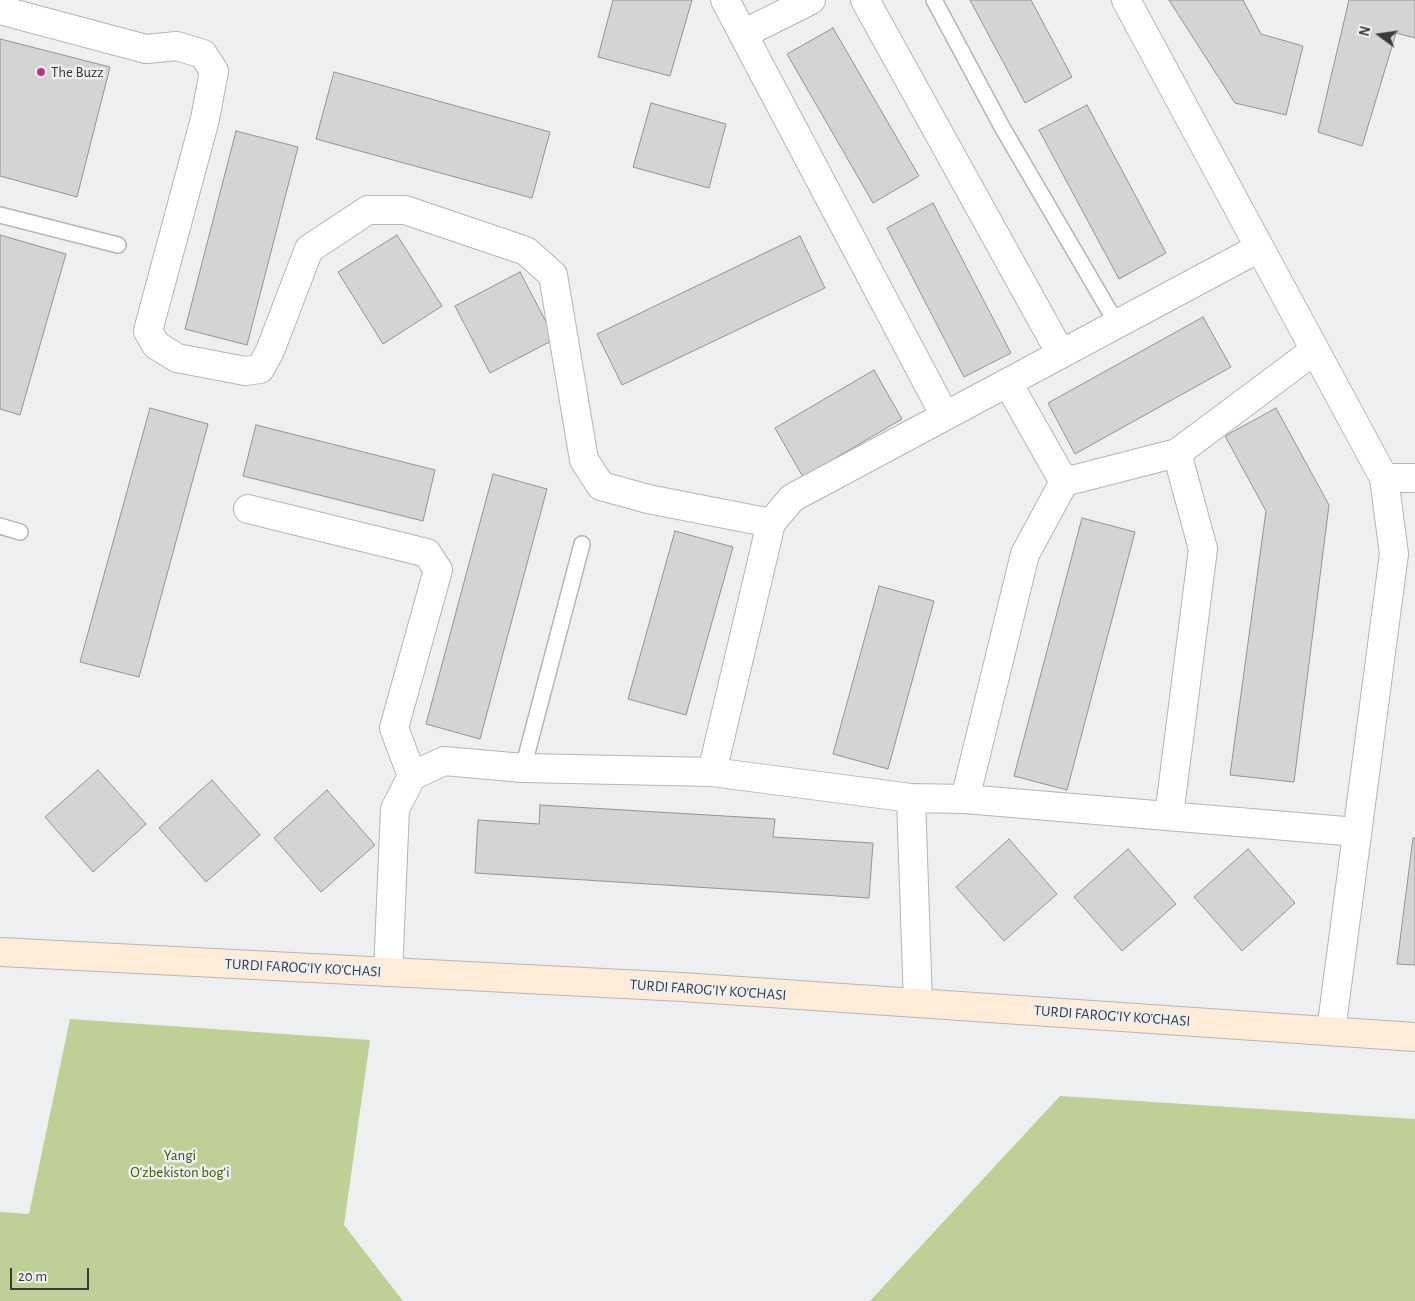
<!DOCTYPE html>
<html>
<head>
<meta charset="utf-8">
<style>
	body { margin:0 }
	#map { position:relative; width:1415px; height:1301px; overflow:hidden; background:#eeeff0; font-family:"Alegreya Sans",sans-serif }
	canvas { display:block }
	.north { position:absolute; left:1355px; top:10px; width:50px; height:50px; -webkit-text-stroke:4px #eeeff0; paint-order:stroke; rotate:284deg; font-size:14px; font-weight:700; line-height:20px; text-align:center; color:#383939 }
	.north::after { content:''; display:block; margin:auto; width:18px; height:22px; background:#383939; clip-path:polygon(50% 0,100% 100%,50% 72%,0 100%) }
	.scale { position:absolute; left:10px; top:1268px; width:79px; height:22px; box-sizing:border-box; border:2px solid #383939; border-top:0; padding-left:6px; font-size:15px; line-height:18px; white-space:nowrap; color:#383939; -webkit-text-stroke:4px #eeeff0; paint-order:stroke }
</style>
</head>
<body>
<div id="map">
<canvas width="1415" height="1301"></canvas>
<div class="north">N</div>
<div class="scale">20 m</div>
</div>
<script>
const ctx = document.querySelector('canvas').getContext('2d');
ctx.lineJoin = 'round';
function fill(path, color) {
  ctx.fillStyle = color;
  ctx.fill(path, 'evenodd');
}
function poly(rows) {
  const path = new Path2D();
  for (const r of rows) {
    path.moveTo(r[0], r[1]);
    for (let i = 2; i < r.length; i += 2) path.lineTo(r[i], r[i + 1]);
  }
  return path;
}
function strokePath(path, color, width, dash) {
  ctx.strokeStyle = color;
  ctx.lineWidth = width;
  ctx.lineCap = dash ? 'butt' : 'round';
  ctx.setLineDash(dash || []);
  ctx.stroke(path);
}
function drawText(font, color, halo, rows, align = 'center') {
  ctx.font = font + ' "Alegreya Sans",sans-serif';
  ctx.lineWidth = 5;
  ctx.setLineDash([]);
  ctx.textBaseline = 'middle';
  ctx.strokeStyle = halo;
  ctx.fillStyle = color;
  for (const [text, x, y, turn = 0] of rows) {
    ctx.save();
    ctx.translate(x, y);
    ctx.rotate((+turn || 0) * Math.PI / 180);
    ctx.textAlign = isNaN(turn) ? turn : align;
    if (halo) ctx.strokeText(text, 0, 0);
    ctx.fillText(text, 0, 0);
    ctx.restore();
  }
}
const green = poly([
	[70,1019,370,1040,344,1225,403,1301,0,1301,0,1212,29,1214],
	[1060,1096,1415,1119,1415,1301,870,1301]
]);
const building = poly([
	[613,0,692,0,670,76,598,57,613,0],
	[970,0,1031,0,1072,77,1025,103,970,0],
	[1169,0,1243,0,1261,34,1303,46,1286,115,1235,103,1169,0],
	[1349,0,1415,0,1415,38,1396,33,1362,146,1318,132,1349,0],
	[833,28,919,176,873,203,787,54,833,28],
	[0,39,110,67,77,197,0,176,0,39],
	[334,72,550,132,532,198,316,139,334,72],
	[651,103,726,124,709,188,633,167,651,103],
	[1087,105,1166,253,1119,279,1039,130,1087,105],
	[236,131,298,147,247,345,185,329,236,131],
	[933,203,1011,353,964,377,887,228,933,203],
	[0,235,66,254,20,415,0,409,0,235],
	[397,235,442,306,383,344,338,272,397,235],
	[800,236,825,288,622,385,597,334,800,236],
	[520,272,555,339,490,373,455,306,520,272],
	[1203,317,1231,367,1075,454,1048,403,1203,317],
	[874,370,902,419,803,477,775,428,874,370],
	[150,408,208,424,139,677,80,662,150,408],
	[1276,408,1329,505,1294,782,1230,775,1266,511,1225,436,1276,408],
	[256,425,435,470,423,521,243,476,256,425],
	[493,474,547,489,480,739,426,724,493,474],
	[1082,518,1135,532,1067,790,1014,776,1082,518],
	[675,531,733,547,686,715,628,699,675,531],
	[879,586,934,601,888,769,833,754,879,586],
	[98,770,146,824,93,872,45,817,98,770],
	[212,780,260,835,206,882,159,828,212,780],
	[327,790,375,845,321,892,274,838,327,790],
	[540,805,775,819,773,837,873,843,869,898,475,873,478,820,539,824,540,805],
	[1413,838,1415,838,1415,965,1397,964,1413,838],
	[1009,839,1057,894,1004,941,956,887,1009,839],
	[1128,849,1176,904,1122,951,1074,897,1128,849],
	[1248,849,1295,903,1242,951,1194,897,1248,849]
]);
const lane = poly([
	[934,0,1002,127,1117,324],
	[0,215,118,245],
	[0,526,20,532],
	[523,768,582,544]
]);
const street = poly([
	[725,0,945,416],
	[865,0,1061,354],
	[1126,0,1384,478,1394,554,1331,1031],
	[0,10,146,49,177,46,203,54,214,71,205,119,148,331,156,345,177,358,245,371,260,369,270,351,309,249,368,210,405,210,526,251,553,275,584,460,601,486,648,499,771,523,792,498,1259,248],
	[743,34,811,0],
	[1008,383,1064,482],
	[1384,478,1415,478],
	[248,509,427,553,438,570,394,728,412,776],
	[712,772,771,523],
	[965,799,1025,554,1064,482,1177,453,1315,350],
	[1169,816,1203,549,1177,453],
	[388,972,395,809,412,776,444,761,523,768,712,772,911,798],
	[918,1003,911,798,965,799,1357,832]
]);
const secondary = poly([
	[0,952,682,987,1415,1037]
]);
const markers = [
	[41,72,5,"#b7357e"]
];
const poiNames = [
	["The Buzz",51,72]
];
const streetNames = [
	["TURDI FAROG'IY KO'CHASI",303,968,3],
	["TURDI FAROG'IY KO'CHASI",708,990,4],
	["TURDI FAROG'IY KO'CHASI",1112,1016,4]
];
const parkNames = [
	["Yangi",180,1155],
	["Oʻzbekiston bogʻi",180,1172]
];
fill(green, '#bed095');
fill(building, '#d5d4d3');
strokePath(building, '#949392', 1);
strokePath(lane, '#b4b5b6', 18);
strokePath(street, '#b4b5b6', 30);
strokePath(secondary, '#b4b5b6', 30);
strokePath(lane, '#fff', 15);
strokePath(street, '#fff', 28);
strokePath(secondary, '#feebd8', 28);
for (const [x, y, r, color] of markers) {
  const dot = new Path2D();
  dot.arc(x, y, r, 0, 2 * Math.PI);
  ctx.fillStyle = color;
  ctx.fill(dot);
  strokePath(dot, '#eeeff0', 2);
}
drawText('15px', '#383939', '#eeeff0', poiNames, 'left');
drawText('15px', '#383939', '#eeeff0', streetNames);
drawText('15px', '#475705', '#eeeff0', parkNames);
</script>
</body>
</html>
